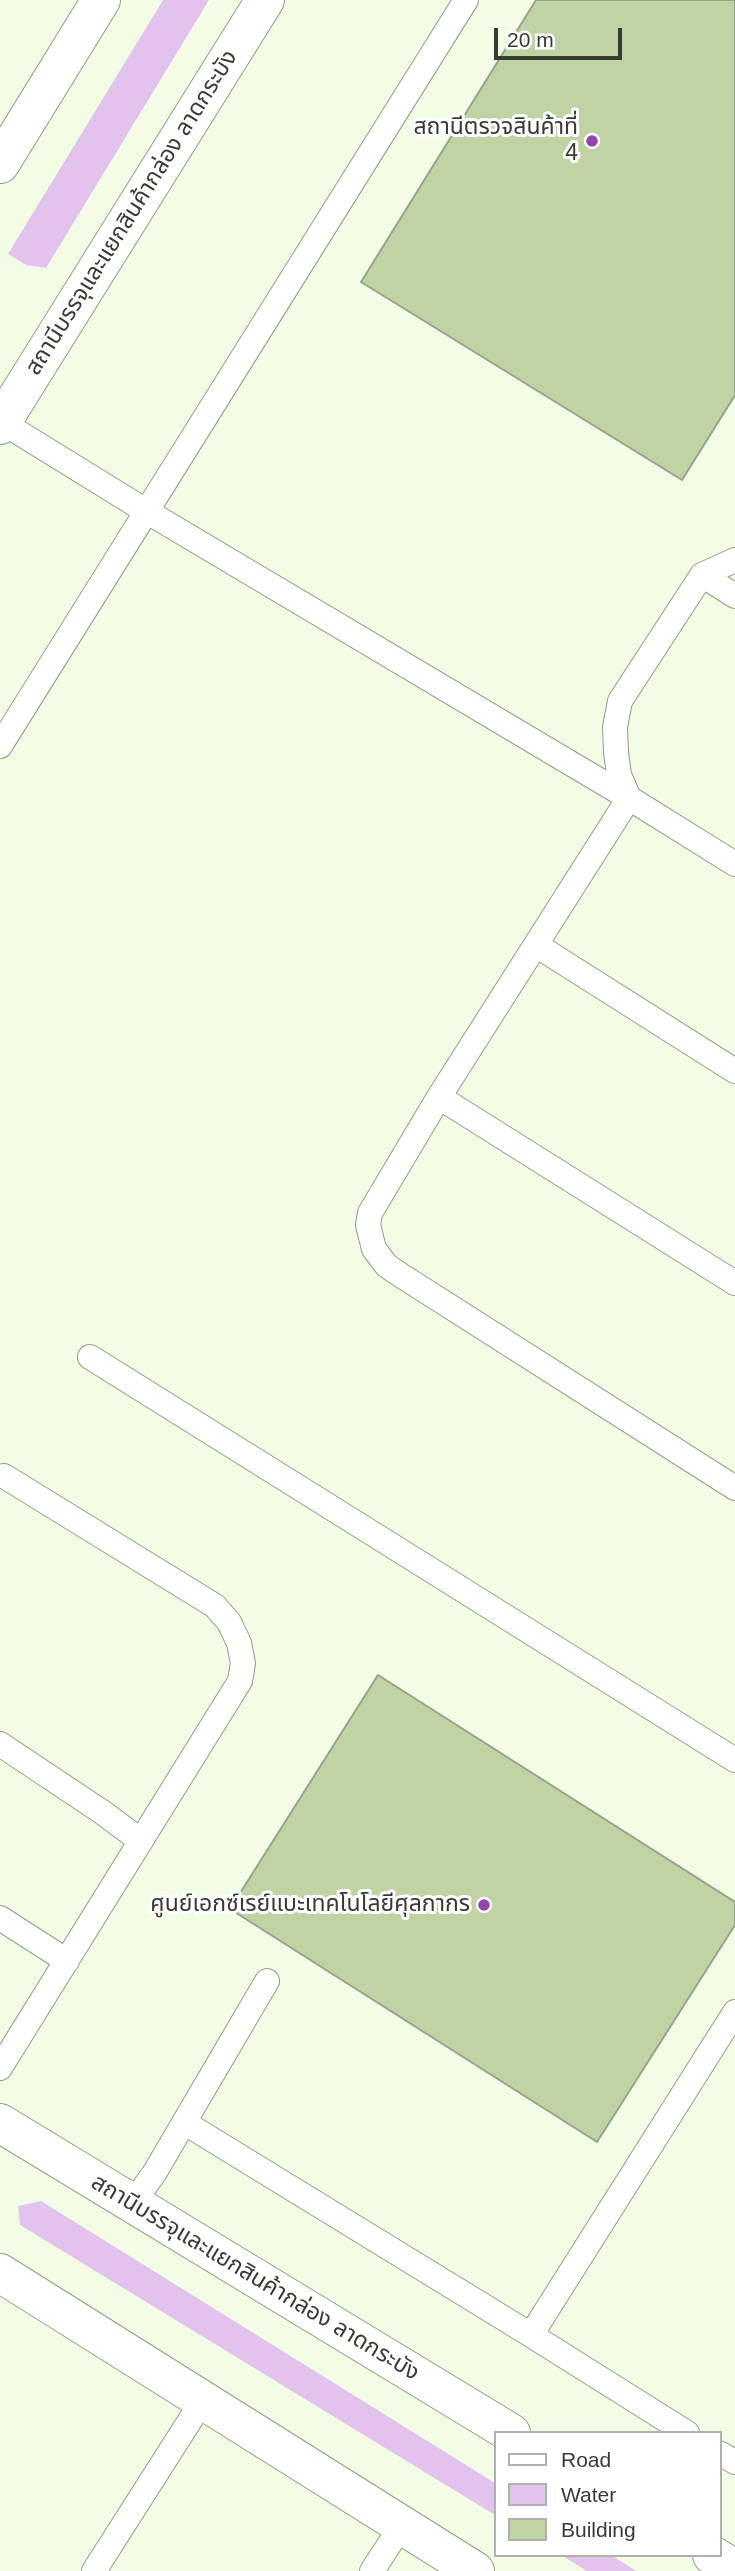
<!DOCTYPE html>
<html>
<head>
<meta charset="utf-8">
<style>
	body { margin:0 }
	#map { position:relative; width:735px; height:2571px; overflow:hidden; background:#f3fde5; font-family:Helvetica,sans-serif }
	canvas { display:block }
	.legend { position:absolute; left:494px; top:2431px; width:228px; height:126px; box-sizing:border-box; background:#fff; border:2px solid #afb1ad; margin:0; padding:9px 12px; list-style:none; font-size:21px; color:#373b32 }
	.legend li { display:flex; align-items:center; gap:14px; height:35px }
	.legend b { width:35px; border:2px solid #afb1ad }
	.scale { position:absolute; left:494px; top:28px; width:128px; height:32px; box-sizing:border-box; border:4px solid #373b32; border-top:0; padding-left:9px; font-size:21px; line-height:24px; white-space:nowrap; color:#373b32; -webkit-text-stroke:5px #fff; paint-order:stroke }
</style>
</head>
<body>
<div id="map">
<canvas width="735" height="2571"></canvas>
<ul class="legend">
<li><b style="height:9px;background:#fff"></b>Road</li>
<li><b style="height:19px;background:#e2c3ed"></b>Water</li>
<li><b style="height:19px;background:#c0d3a5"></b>Building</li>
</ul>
<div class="scale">20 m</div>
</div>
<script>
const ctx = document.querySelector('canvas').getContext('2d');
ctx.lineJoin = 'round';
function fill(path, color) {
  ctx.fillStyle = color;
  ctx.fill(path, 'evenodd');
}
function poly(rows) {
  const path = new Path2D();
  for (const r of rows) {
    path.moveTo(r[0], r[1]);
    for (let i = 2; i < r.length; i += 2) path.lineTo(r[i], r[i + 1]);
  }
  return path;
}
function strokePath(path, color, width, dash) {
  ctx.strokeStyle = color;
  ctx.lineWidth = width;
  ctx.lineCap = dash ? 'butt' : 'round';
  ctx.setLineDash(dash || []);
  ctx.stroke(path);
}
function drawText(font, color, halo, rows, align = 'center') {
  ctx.font = font + ' Helvetica,"Noto Sans Thai",sans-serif';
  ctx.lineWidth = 6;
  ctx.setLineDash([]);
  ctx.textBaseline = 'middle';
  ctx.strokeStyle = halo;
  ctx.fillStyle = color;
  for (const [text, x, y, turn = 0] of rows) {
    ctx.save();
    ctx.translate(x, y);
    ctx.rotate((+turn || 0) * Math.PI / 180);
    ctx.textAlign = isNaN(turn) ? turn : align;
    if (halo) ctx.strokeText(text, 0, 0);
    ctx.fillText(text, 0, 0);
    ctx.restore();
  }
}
const water = poly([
	[163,0,209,0,46,268,26,265,8,254],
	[41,2201,495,2483,495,2515,20,2225,18,2206],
	[561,2555,611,2555,636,2571,587,2571]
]);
const building = poly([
	[536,0,735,0,735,395,682,480,361,282,536,0],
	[378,1675,735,1902,735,1925,597,2142,230,1909,378,1675]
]);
const lane = poly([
	[0,421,146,511,629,798,735,864],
	[735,560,702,575,620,701,615,727,616,752,619,775,629,798,439,1097,370,1213,368,1225,374,1249,387,1266,402,1276,735,1488],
	[702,575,735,596],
	[0,746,466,0],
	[536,945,735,1071],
	[439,1097,735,1283],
	[90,1357,735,1760],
	[0,1744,102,1812,141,1841],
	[0,1918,67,1961],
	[0,2068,240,1681,243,1663,239,1643,229,1622,215,1606,4,1476],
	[185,2123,531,2335,735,2012],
	[133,2203,155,2172,267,1981],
	[531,2335,687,2433],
	[719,2453,735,2462],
	[94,2571,203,2400],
	[372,2571,402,2525]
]);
const street = poly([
	[0,164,101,0],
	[0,425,265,0],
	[0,2123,511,2433],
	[0,2273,475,2571],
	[712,2555,735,2569]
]);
const markers = [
	[592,141,7,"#9542b1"],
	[484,1905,7,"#9542b1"]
];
const poiNames = [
	["สถานีตรวจสินค้าที่",578,128],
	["4",578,154],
	["ศูนย์เอกซ์เรย์แบะเทคโนโลยีศุลกากร",470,1905]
];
const streetNames = [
	["สถานีบรรจุและแยกสินค้ากล่อง ลาดกระบัง",132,213,-58],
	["สถานีบรรจุและแยกสินค้ากล่อง ลาดกระบัง",255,2278,31]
];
fill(water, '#e2c3ed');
fill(building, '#c0d3a5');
strokePath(building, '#99a38c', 2);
strokePath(lane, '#929b85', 26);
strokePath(street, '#929b85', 40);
strokePath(lane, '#fff', 24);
strokePath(street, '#fff', 38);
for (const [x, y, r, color] of markers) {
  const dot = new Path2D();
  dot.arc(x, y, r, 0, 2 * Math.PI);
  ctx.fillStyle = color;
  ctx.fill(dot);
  strokePath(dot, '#fff', 2.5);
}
drawText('23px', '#373b32', '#fff', poiNames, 'right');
drawText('23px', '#373b32', '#fff', streetNames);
</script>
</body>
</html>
